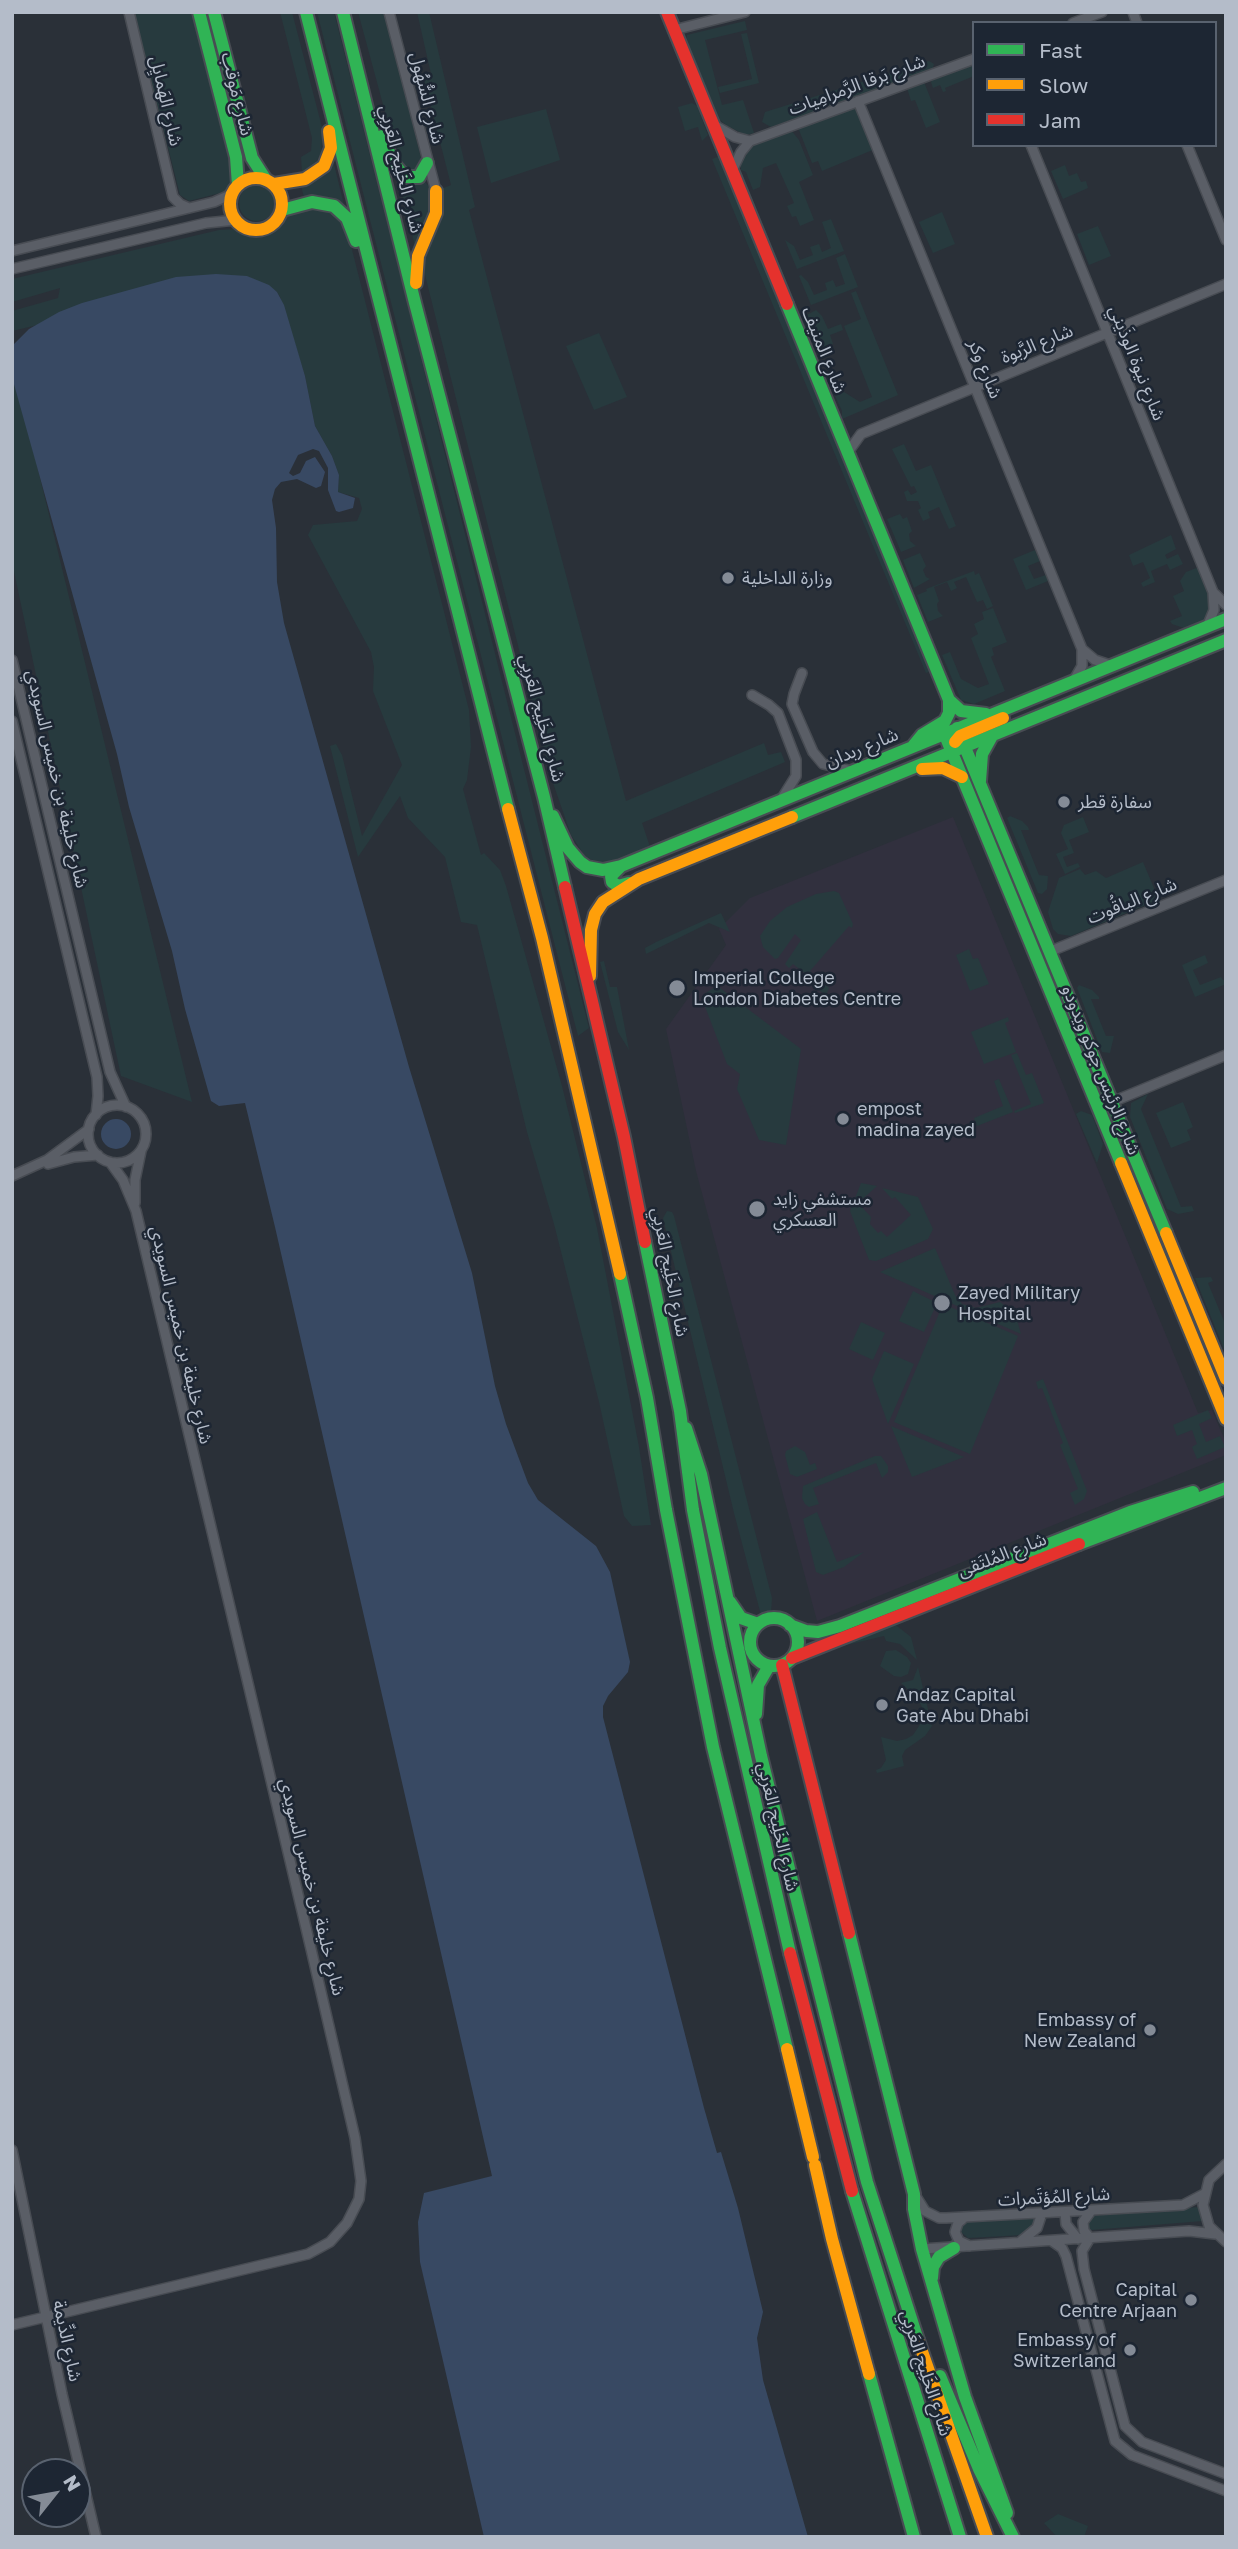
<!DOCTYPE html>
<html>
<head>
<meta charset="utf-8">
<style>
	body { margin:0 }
	#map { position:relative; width:1238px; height:2549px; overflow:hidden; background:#2a3038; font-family:"Golos Text",sans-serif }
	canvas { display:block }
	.frame { position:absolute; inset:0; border:14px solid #b4bcc9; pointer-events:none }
	.legend { position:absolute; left:972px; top:21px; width:245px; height:126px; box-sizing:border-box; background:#1d2633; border:2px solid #59626f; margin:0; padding:9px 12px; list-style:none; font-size:21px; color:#b4bcc9 }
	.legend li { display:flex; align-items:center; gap:14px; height:35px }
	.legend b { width:35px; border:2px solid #59626f }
	.north { position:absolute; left:21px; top:2458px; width:70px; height:70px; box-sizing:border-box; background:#1d2633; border:2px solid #59626f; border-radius:50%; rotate:59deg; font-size:19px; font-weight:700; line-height:28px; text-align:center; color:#b4bcc9 }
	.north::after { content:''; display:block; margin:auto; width:24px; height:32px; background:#848b96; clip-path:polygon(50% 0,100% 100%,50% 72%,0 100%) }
</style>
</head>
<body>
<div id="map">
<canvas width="1238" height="2549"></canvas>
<div class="frame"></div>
<ul class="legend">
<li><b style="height:9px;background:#30b455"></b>Fast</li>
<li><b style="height:9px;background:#ff9f0a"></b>Slow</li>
<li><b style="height:9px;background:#e5322d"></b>Jam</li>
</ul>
<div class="north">N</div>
</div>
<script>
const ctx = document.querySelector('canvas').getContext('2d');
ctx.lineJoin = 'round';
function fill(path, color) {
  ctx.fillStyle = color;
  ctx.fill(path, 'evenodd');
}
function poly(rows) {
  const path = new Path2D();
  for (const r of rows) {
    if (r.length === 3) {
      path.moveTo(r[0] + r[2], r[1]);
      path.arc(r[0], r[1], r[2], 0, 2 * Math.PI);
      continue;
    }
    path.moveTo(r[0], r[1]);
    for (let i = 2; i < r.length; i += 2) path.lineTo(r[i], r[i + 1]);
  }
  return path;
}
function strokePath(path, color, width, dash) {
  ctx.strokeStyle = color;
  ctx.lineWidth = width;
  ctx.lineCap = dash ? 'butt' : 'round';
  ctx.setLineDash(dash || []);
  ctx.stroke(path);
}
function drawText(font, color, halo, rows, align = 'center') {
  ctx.font = font + ' "Golos Text","Noto Sans Arabic",sans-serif';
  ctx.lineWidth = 5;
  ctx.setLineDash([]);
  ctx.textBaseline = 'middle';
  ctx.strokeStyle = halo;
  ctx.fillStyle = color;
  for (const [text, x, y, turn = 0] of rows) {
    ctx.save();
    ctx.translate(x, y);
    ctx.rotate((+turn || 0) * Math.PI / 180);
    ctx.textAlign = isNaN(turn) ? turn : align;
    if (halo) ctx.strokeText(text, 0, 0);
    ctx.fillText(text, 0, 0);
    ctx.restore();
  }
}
const medical = poly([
	[953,817,1198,1413,1212,1410,1226,1443,1226,1455,817,1621,696,1171,666,1029,726,945,719,929,750,898]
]);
const green = poly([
	[134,12,192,12,233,169,231,183,224,192,189,201,180,195],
	[280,12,292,12,323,131,321,153,315,164,302,173,301,157,311,151,312,138],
	[317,12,334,12,589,1028,578,1036],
	[358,12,385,12,421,158,422,161,414,170,408,169,403,165,388,123],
	[417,12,429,12,475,207,469,210,626,801,764,743,768,755,781,752,785,762,642,823,650,847,607,864,586,858,571,835,551,777,423,267,441,189,451,185,426,87,417,90,417,82,431,74],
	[745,21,747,30,705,40,722,105,743,100,754,133,746,135,727,126,720,120,686,40,687,35],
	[747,33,759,83,720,93,718,87,752,79,741,34],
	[929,61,934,64,932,70,771,127,762,122,765,112],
	[974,63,974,76,945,88,946,91,943,92,940,85,933,88,931,82,933,77],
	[924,82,940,122,926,128,915,100,911,101,907,88],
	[692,103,697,106,708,135,702,141,698,127,685,131,678,107],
	[546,109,560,160,491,183,477,127],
	[848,109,855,109,861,115,875,149,822,171,818,161,812,163,799,130,800,127],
	[791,130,799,140,813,175,799,182,814,220,800,226,796,216,792,217,787,206,794,203,776,163,763,168,760,187,753,190,746,172,741,170,741,161,752,145],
	[720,156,934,670,926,673,712,159],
	[333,160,344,205,304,198,301,185],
	[1065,165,1069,176,1077,173,1081,182,1086,181,1088,188,1063,199,1051,171],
	[396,171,425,182,430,187,434,205,416,250],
	[257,203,18],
	[302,206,339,215,347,230,469,710,471,747,467,780,463,789,481,855,484,853,500,870,506,886,562,1086,597,1228,639,1447,651,1525,632,1526,624,1516,599,1402,554,1224,527,1132,477,925,461,922,445,857,408,818,400,796,358,857,330,746,336,744,342,755,362,836,402,765,373,691,374,667,371,652,308,535,313,525,357,521,362,509,359,498,338,492,339,475,332,456,315,426,305,376,280,297,277,292,247,276,12,331,12,311,58,298,60,288,12,302,12,279,219,230,235,229,250,234,268,233,274,230,288,214],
	[942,212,955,244,933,253,919,222],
	[831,219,844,251,797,269,785,240,794,246,800,260,813,255,810,247,819,244,822,252,831,248,822,222],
	[1098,226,1111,256,1089,265,1077,234],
	[845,254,858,287,811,305,799,276,801,275,808,282,814,295,827,290,825,283,833,280,836,287,845,284,836,258],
	[856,291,898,395,842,419,842,411,835,396,844,392,860,402,872,397,844,326,861,319,851,293],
	[816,310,822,316,828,329,841,324,843,330,830,335,833,344,817,351,808,330,817,324,807,328,803,317],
	[599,333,627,397,594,410,566,346],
	[12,363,192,1102,121,1076,12,562],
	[904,444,916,471,931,465,956,526,949,529,939,507,928,512,930,518,923,521,918,510,921,508,918,501,907,501,904,492,908,490,911,495,917,492,914,486,911,487,892,449],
	[900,514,903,519,907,517,912,531,909,534,910,541,916,546,901,552,887,519],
	[1171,535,1176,549,1165,555,1167,559,1178,554,1183,564,1170,570,1167,564,1151,571,1155,582,1143,587,1141,583,1150,578,1143,562,1133,566,1129,555],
	[1035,550,1040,561,1028,566,1034,579,1046,575,1048,581,1026,590,1013,559],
	[920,553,926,566,923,570,926,577,930,579,914,588,903,560],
	[1199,567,1212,600,1209,617,1184,628,1172,624,1170,621,1182,616,1173,596,1184,591,1180,581,1186,572],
	[974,571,975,575,979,573,993,606,987,609,983,600,977,602,966,577,954,582,957,588,951,591,947,582,934,587,939,601,937,604,938,611,943,616,928,622,917,595,927,591,926,589],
	[993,608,1007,642,992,648,994,655,991,657,1005,691,974,704,961,700,942,655,950,652,961,679,978,688,989,684,971,638,978,634,974,624,984,619,982,612],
	[1010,816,1022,821,1028,827,1029,830,1021,830,1039,875,1048,876,1047,889,1042,894,1038,893,1007,818],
	[1083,817,1089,832,1069,840,1074,853,1063,857,1067,867,1078,863,1080,867,1065,874,1056,854,1068,849,1061,833,1064,825],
	[1143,862,1156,893,1155,901,1071,936,1058,934,1053,929,1048,912,1059,878,1080,869,1085,875,1096,871,1106,878],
	[834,891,839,893,853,924,852,928,849,926,810,971,829,988,826,995,814,987,816,982,793,964,789,968,785,964,801,940,795,934,778,958,775,959,763,947,760,936,770,921,787,907,816,894],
	[721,913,730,932,709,923,646,954,645,948,656,942],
	[969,949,973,959,978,958,989,984,970,991,956,955],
	[1205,955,1208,963,1193,970,1200,985,1221,977,1223,980,1226,979,1226,984,1195,997,1182,965],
	[604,961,610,987,617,987,629,1050,618,1032,600,962],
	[1079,985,1092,990,1099,997,1099,999,1091,999,1106,1036,1114,1036,1110,1053,1102,1052,1077,988],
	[714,988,720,988,801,1049,786,1145,759,1140,737,1089,740,1074,727,1064,704,1004,704,994],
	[1008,1017,1009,1021,1005,1023,1016,1052,984,1064,971,1032],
	[1017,1053,1026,1075,1032,1073,1044,1103,1015,1113,1014,1111,1031,1104,1011,1055],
	[999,1079,1013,1112,977,1126,974,1118,1003,1106,994,1081],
	[1148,1094,1141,1109,1181,1207,1192,1206,1194,1211,1178,1214,1167,1209,1130,1117,1131,1103],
	[1183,1102,1193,1127,1187,1130,1191,1140,1171,1148,1156,1113],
	[1081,1111,1092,1115,1103,1144,1097,1163,1076,1114],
	[861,1183,877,1186,858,1203,871,1217,870,1224,878,1233,881,1231,887,1237,911,1215,895,1197,892,1199,882,1188,918,1197,933,1229,928,1239,876,1261,869,1260,850,1211],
	[667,1211,672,1212,674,1216,772,1598,771,1613,766,1617,761,1615,734,1513,663,1218],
	[935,1248,955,1295,962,1304,976,1308,1000,1302,1015,1313,1021,1334,880,1272],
	[1211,1277,1213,1281,1208,1283,1226,1326,1226,1354,1195,1278],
	[913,1291,937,1303,924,1332,899,1321],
	[943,1304,1018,1336,970,1454,894,1422],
	[861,1322,885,1333,873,1360,849,1349],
	[884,1351,914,1364,888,1424,872,1379],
	[1043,1379,1087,1491,1084,1499,1075,1505,1070,1493,1078,1489,1060,1445,1063,1443,1042,1388,1038,1389,1036,1382],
	[1208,1410,1212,1418,1199,1424,1206,1442,1220,1436,1225,1447,1197,1459,1192,1447,1197,1444,1192,1430,1177,1436,1173,1425],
	[891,1426,964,1457,912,1477],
	[795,1446,805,1452,810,1465,815,1463,817,1469,797,1477,790,1474,785,1455,786,1451],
	[875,1456,881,1456,888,1466,888,1472,882,1478,876,1463,813,1488,819,1504,809,1507,805,1504,802,1498,803,1486],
	[817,1512,837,1562,864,1552,844,1567,823,1575,816,1572,803,1519],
	[892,1622,911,1637,917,1660,900,1644,886,1641,884,1636,834,1648,833,1645],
	[896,1650,907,1657,911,1663,908,1674,901,1677,894,1676,880,1666,886,1651],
	[918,1667,932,1726,925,1736,905,1750,902,1756,904,1766,877,1773,876,1770,881,1768,886,1760,881,1737,897,1741,906,1739,913,1735,921,1723,922,1707,918,1699,901,1683,913,1680],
	[1199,2207,1203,2221,1091,2230,1087,2226,1087,2219,1091,2216],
	[1037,2219,1031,2231,1023,2235,968,2238,961,2232,962,2226,968,2220],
	[1058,2514,1088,2526,1084,2537,1057,2537,1044,2523]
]);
const water = poly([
	[216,274,247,276,269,285,277,292,284,305,305,376,315,426,332,456,339,475,338,492,355,498,353,508,339,512,336,511,328,490,328,468,319,451,313,449,298,455,289,473,293,476,300,473,306,461,315,457,325,472,321,486,316,488,297,479,281,482,275,489,272,500,276,528,277,582,284,623,409,1067,472,1273,495,1386,506,1424,528,1483,538,1500,596,1546,610,1572,630,1662,628,1672,608,1696,603,1706,603,1717,704,2108,717,2153,721,2152,738,2208,763,2312,757,2338,763,2380,808,2537,484,2537,420,2262,418,2222,424,2193,492,2176,275,1227,245,1103,219,1106,211,1101,185,1009,172,951,129,807,117,754,12,377,14,344,29,329,59,312,82,303,176,277],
	[116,1134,15]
]);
const street = poly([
	[129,12,173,197,180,204,189,208],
	[389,12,436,191],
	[1133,12,1137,23],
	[1073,23,1102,12],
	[674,30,745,12],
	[858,101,1082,649,1082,666,1074,680],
	[714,125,735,137,750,141],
	[1031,145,1213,592,1214,610,1207,627],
	[1187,145,1226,240],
	[732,171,741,152,750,141,974,59],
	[12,251,214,202,232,194],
	[12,269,206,223,236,220],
	[848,452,861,434,1226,284],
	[1215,594,1226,605],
	[1082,649,1095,660,1110,665],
	[12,660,110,1072,126,1107],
	[802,673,794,694,792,704,813,752,823,764,852,771],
	[752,695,769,705,778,713,796,760,796,776,781,800],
	[12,721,97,1077,98,1096,96,1115],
	[1051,951,1226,880],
	[1112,1102,1226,1055],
	[117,1134,29],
	[48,1164,74,1157,98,1155],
	[12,1176,47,1160,89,1129],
	[135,1203,135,1180,141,1151],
	[12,2150,62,2394,96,2537],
	[1226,2164,1209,2180,1203,2205,1209,2226,1226,2242],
	[915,2195,925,2211,939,2218,946,2218,1183,2205,1204,2194],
	[1091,2211,1083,2222,1084,2231,1090,2238,1082,2251,1084,2269,1125,2426,1142,2442,1226,2474],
	[1065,2212,1066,2224,1078,2239],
	[965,2217,958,2223,955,2232,959,2241,970,2246],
	[1052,2241,1062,2248,1066,2256,1115,2441,1132,2455,1226,2491],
	[1020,2242,1037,2228,1042,2213],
	[922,2249,1189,2231,1215,2234],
	[12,2325,308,2254,330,2242,347,2223,359,2199,361,2181,355,2138,311,1949,136,1211,123,1180,110,1162]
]);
const fast = poly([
	[199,12,236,157,238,185],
	[214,12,252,158,266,180],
	[306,12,508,809],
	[343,12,415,303,544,797,565,887],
	[382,136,394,164,405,177,419,177,427,163],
	[282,210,312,202,334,206,347,218,356,241],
	[787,304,949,700,949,713,945,721,922,735,913,746],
	[949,700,961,711,986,714],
	[957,728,1166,1233],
	[944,733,1121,1163],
	[980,781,982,754,992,736],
	[553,816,568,848,580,862,587,867,603,870,621,866,1226,619],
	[792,817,1226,640],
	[621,866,611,876,612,882,618,886,629,883],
	[645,1242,680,1411,693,1510,720,1648,790,1953],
	[620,1274,647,1398,666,1510,713,1747,787,2049],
	[686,1428,701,1474,761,1756,867,2182,918,2340],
	[1079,1544,1226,1488],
	[730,1602,741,1618,758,1624],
	[774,1642,24],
	[790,1625,806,1631,818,1632,840,1626,1130,1512,1193,1492],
	[756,1714,758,1685,769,1666],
	[849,1933,914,2194,914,2209,922,2249,965,2397,1007,2513],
	[852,2191,960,2537],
	[932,2278,933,2267,939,2257,954,2248],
	[869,2374,914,2537],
	[940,2376,979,2469,1013,2537]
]);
const slow = poly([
	[256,204,26],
	[274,184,305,179,324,166,331,148,329,131],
	[416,283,418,256,436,213,436,191],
	[955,742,960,736,1003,718],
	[922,769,943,768,962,777],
	[508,809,542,938,620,1274],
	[590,976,591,930,595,914,603,902,639,879,792,817],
	[1121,1163,1226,1419],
	[1166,1233,1226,1379],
	[787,2049,813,2157],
	[815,2165,832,2239,869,2374],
	[918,2340,987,2537]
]);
const jam = poly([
	[667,12,787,304],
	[565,887,624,1137,645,1242],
	[792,1658,1079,1544],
	[782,1665,849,1933],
	[790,1953,852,2191]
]);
const markers = [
	[728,578,7,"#848b96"],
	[1064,802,7,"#848b96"],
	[677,988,9,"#848b96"],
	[843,1119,7,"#848b96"],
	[757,1209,9,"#848b96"],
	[942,1303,9,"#848b96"],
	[882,1705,7,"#848b96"],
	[1150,2030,7,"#848b96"],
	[1191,2300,7,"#848b96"],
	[1130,2350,7,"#848b96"]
];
const streetNames = [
	["شارع بَرقا الرَّمرامِيات",857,85,-20],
	["شارع مَوقب",237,94,76],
	["شارع السُّهُول",427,98,76],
	["شارع الهَمايِل",166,101,77],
	["شارع الخَلِيج العَربِي",401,169,76],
	["شارع الرَّبوة",1037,344,-22],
	["شارع المنيف",824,350,68],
	["شارع نيوة الوذَيني",1137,363,68],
	["شارع وكر",985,369,68],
	["شارع الخَلِيج العَربِي",542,718,75],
	["شارع ربدان",862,748,-22],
	["شارع خليفة بن خميس السويدي",57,779,77],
	["شارع الياقُوت",1132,901,-22],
	["شارع الرئيس جوكو ويدودو",1101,1070,68],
	["شارع الخَلِيج العَربِي",670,1272,79],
	["شارع خليفة بن خميس السويدي",181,1335,77],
	["شارع المُلتَقى",1002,1555,-21],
	["شارع الخَلِيج العَربِي",778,1827,77],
	["شارع خليفة بن خميس السويدي",312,1887,76],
	["شارع المُؤتَمرات",1054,2197,-3],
	["شارع الدِّيمة",67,2341,78],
	["شارع الخَلِيج العَربِي",926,2373,72]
];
const poiNames = [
	["وزارة الداخلية",742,578],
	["سفارة قطر",1078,802],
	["Imperial College",693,978],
	["London Diabetes Centre",693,999],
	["empost",857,1109],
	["madina zayed",857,1130],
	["مستشفي زايد",773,1199],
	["العسكري",773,1220],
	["Zayed Military",958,1293],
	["Hospital",958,1314],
	["Andaz Capital",896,1695],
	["Gate Abu Dhabi",896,1716],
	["Embassy of",1136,2020,"right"],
	["New Zealand",1136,2041,"right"],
	["Capital",1177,2290,"right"],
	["Centre Arjaan",1177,2311,"right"],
	["Embassy of",1116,2340,"right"],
	["Switzerland",1116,2361,"right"]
];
fill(medical, '#31303e');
fill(green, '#273a3e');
fill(water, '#384963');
strokePath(street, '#484c53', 12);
strokePath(fast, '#484c53', 16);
strokePath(slow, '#484c53', 16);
strokePath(jam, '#484c53', 16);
strokePath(street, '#5a5e66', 9);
strokePath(fast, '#30b455', 12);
strokePath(slow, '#ff9f0a', 12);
strokePath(jam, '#e5322d', 12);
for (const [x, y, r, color] of markers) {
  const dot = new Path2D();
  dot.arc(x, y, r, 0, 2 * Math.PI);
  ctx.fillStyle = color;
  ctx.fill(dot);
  strokePath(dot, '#1d2633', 2.5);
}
drawText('18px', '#b4bcc9', '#1d2633', streetNames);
drawText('18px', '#b4bcc9', '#1d2633', poiNames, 'left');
</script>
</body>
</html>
